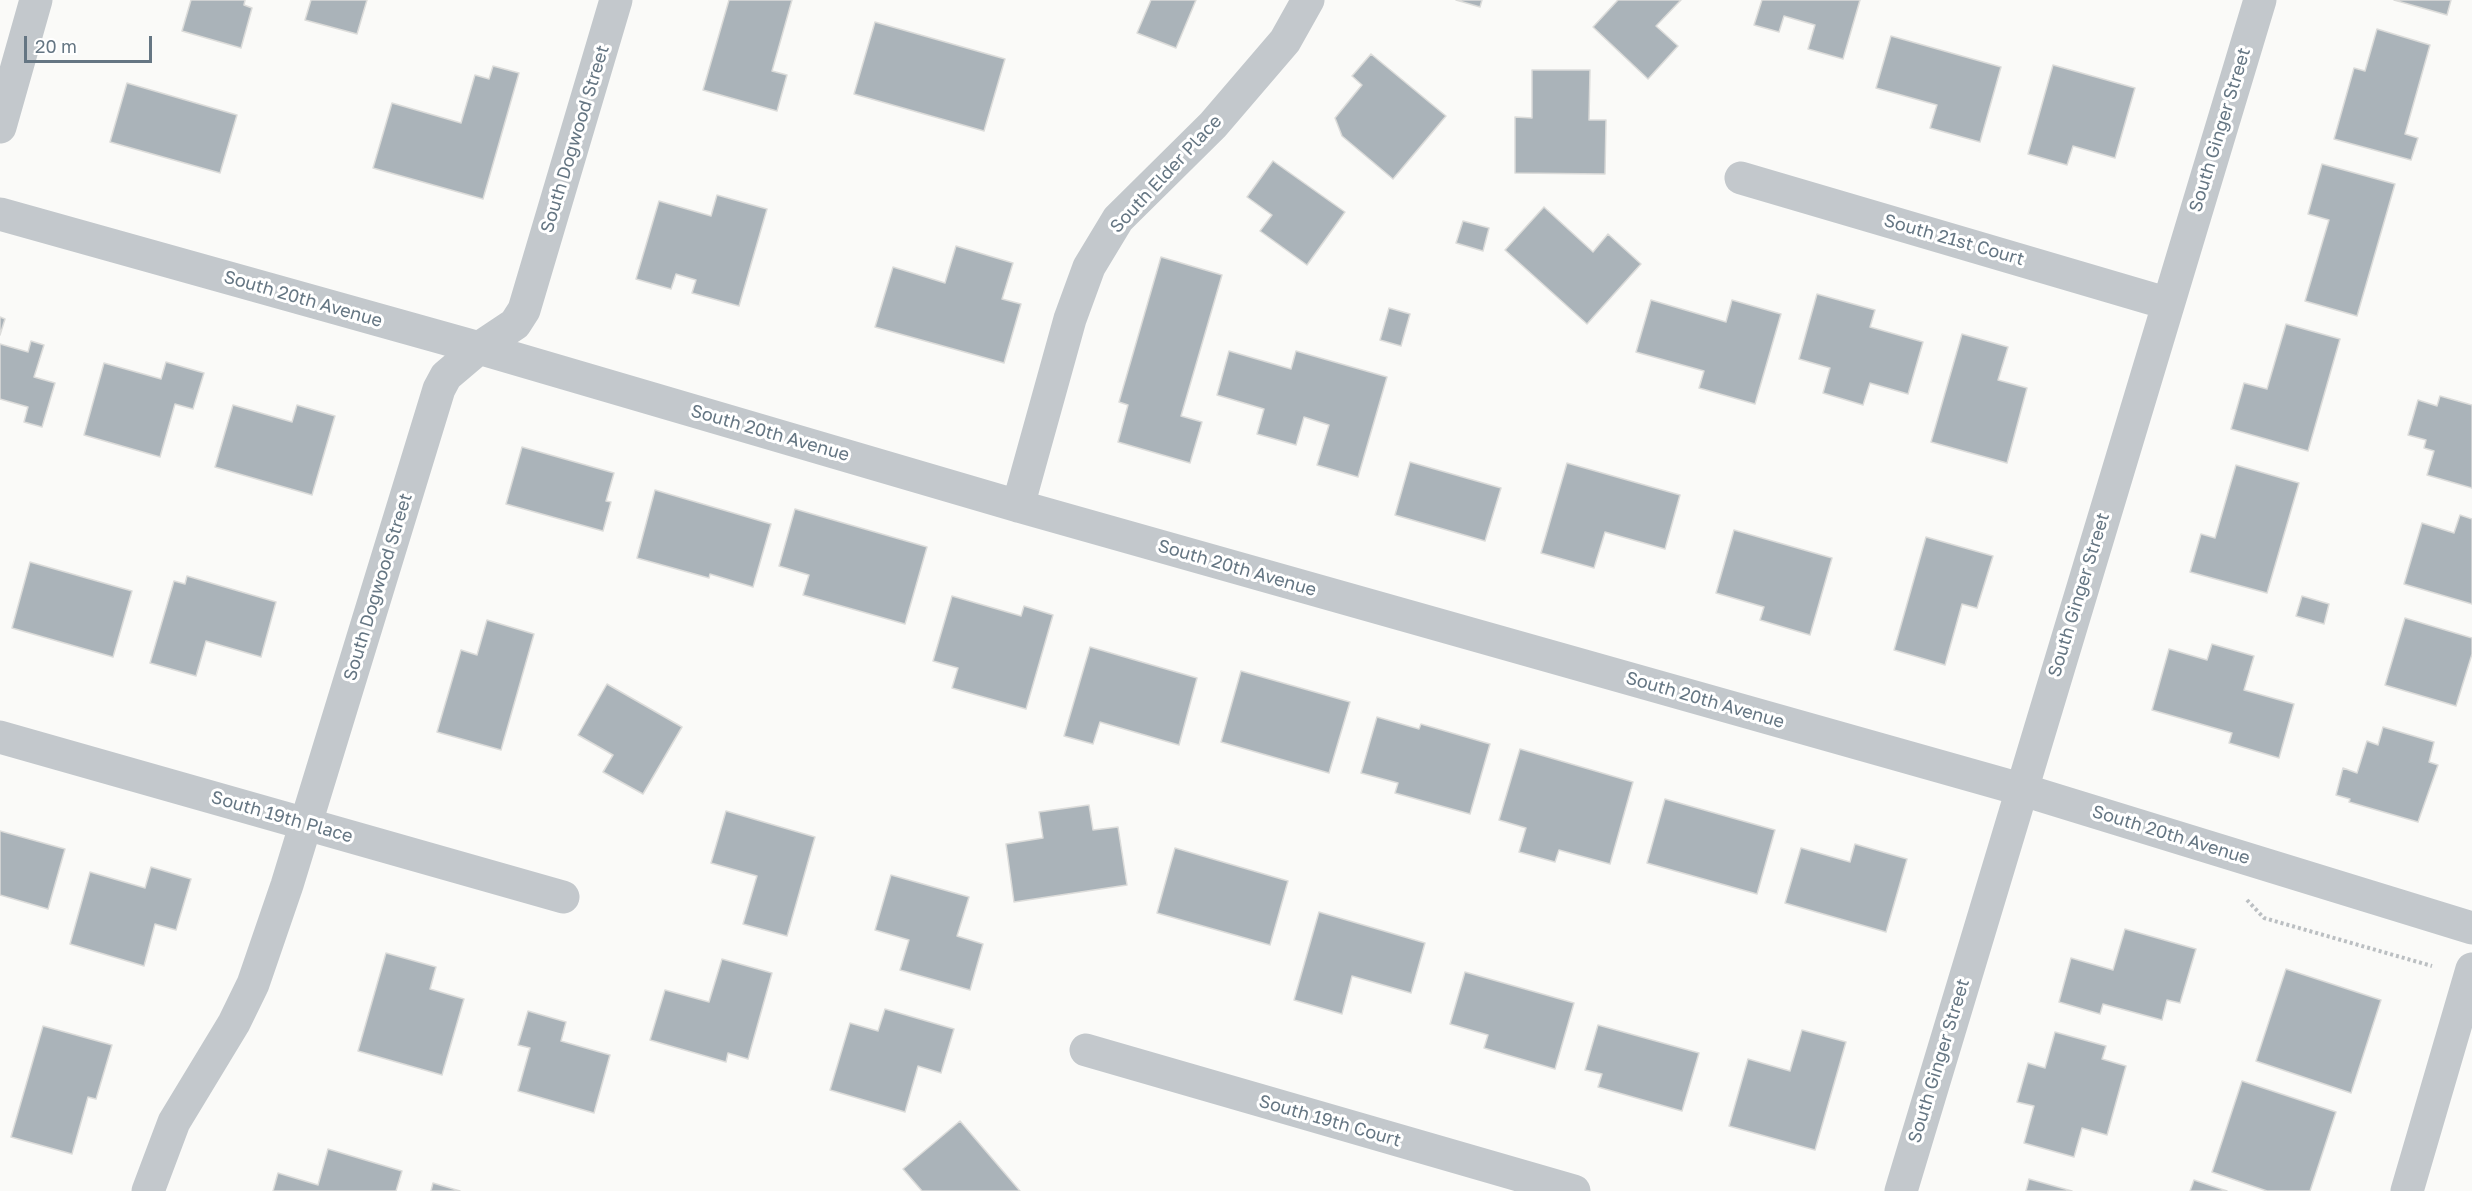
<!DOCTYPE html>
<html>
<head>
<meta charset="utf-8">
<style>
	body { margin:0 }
	#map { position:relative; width:2472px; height:1191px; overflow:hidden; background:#fafaf8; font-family:"Golos Text",sans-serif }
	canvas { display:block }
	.scale { position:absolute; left:24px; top:36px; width:128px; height:27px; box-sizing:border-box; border:3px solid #657683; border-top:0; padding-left:8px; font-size:18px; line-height:21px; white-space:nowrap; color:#657683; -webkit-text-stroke:4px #fff; paint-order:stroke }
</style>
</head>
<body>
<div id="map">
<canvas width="2472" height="1191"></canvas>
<div class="scale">20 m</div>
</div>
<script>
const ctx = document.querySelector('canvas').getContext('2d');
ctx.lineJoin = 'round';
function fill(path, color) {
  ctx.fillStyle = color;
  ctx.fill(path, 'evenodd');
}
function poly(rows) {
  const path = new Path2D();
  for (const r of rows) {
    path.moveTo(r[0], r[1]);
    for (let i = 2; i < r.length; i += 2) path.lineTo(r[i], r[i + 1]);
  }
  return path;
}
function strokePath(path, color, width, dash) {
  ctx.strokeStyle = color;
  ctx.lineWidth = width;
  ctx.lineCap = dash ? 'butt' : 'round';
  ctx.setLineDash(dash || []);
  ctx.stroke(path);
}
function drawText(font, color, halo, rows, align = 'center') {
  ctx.font = font + ' "Golos Text",sans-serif';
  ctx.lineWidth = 6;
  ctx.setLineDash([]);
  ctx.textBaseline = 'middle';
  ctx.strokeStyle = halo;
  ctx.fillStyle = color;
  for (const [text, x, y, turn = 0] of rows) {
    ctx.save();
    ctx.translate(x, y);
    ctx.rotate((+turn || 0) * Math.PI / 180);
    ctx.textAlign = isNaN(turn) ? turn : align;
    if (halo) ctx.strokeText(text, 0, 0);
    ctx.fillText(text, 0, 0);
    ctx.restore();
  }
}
const building = poly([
	[191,0,245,0,244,5,252,8,241,48,182,31,191,0],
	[311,0,367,0,357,34,305,20,311,0],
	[729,0,792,0,772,71,787,75,777,111,703,90,729,0],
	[1151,0,1196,0,1176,48,1137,33,1151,0],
	[1456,0,1482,0,1480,7,1456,0],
	[1618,0,1681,0,1656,26,1678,46,1648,79,1593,27,1618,0],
	[1762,0,1860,0,1843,59,1808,49,1815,25,1784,16,1779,32,1754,25,1762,0],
	[2394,0,2451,0,2447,15,2394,0],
	[875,22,1005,59,984,131,854,94,875,22],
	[2377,29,2430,45,2405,134,2418,138,2411,160,2334,139,2354,68,2365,71,2377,29],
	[1891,36,2001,67,1980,142,1930,128,1937,105,1876,88,1891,36],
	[1371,54,1446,116,1393,179,1342,136,1335,118,1362,85,1352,76,1371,54],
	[2053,65,2135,88,2115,158,2073,146,2067,165,2028,154,2053,65],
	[493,66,519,73,483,199,373,168,392,103,461,123,475,75,489,79,493,66],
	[1532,70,1590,70,1589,120,1606,120,1605,174,1515,173,1515,117,1532,118,1532,70],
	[127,83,237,115,220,173,110,142,127,83],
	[1273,161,1345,212,1307,265,1260,231,1272,215,1247,197,1273,161],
	[2322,164,2395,184,2357,316,2305,301,2329,220,2308,214,2322,164],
	[717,195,767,209,739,306,692,293,696,280,676,274,671,289,636,279,659,201,711,216,717,195],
	[1544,207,1593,252,1608,234,1641,264,1587,324,1505,250,1544,207],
	[1463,221,1489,228,1483,251,1456,243,1463,221],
	[956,246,1013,263,1002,299,1021,304,1004,363,875,327,893,267,945,283,956,246],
	[1161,257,1222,275,1181,416,1202,422,1190,463,1118,442,1128,405,1119,402,1161,257],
	[1817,294,1875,310,1870,327,1923,342,1908,394,1870,383,1863,405,1823,393,1830,368,1799,359,1817,294],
	[1651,300,1726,322,1732,300,1781,314,1755,404,1699,388,1704,371,1636,352,1651,300],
	[1389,308,1410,314,1401,346,1380,340,1389,308],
	[0,317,5,319,0,335,0,317],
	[2286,324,2340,339,2308,451,2231,429,2244,383,2267,389,2286,324],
	[1962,334,2008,347,1998,380,2027,388,2007,463,1931,442,1962,334],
	[31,341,44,345,34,377,55,383,42,427,24,422,28,407,0,399,0,344,28,352,31,341],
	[1229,351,1291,369,1296,351,1387,377,1358,477,1317,465,1329,425,1304,417,1296,445,1257,434,1264,409,1217,395,1229,351],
	[166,362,204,373,193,409,175,404,160,457,84,435,104,363,161,379,166,362],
	[2440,396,2472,405,2472,488,2427,475,2434,451,2424,448,2426,440,2408,435,2418,400,2437,406,2440,396],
	[233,405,292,422,297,405,335,416,312,495,215,467,233,405],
	[522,447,614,473,606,501,611,502,603,531,506,504,522,447],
	[1410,462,1501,488,1485,541,1395,515,1410,462],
	[1567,463,1680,495,1665,549,1605,532,1594,568,1541,553,1567,463],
	[2236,465,2299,483,2267,593,2190,572,2201,534,2215,538,2236,465],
	[655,490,771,524,753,587,710,574,709,578,637,558,655,490],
	[795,509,927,547,905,624,803,595,809,575,779,566,795,509],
	[2460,515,2472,519,2472,604,2404,584,2422,523,2454,533,2460,515],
	[1734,530,1832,558,1810,635,1760,620,1764,607,1716,593,1734,530],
	[1926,537,1993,556,1977,608,1962,604,1945,665,1894,650,1926,537],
	[30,562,132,591,113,657,12,628,30,562],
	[187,576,276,602,261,657,206,641,196,676,150,663,174,581,185,584,187,576],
	[952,596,1021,616,1024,606,1053,615,1026,709,952,688,958,668,933,661,952,596],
	[2302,596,2329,604,2324,624,2296,616,2302,596],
	[2405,618,2472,638,2472,654,2456,706,2385,685,2405,618],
	[487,620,534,634,501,750,437,732,461,650,477,655,487,620],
	[2212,644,2254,656,2244,690,2294,704,2279,758,2229,743,2232,733,2152,710,2169,649,2207,660,2212,644],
	[1090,647,1197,678,1179,745,1100,722,1093,744,1064,736,1090,647],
	[1241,671,1350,702,1329,773,1221,742,1241,671],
	[607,684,682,727,643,794,603,772,613,755,578,735,607,684],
	[1377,717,1419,729,1421,724,1490,744,1470,814,1395,793,1398,783,1361,773,1377,717],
	[2383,727,2434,742,2429,762,2438,765,2418,822,2349,802,2350,799,2336,795,2343,768,2357,773,2367,741,2378,745,2383,727],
	[1520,749,1633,782,1610,864,1559,850,1555,862,1519,852,1526,828,1499,820,1520,749],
	[1665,799,1775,830,1757,894,1647,863,1665,799],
	[1089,805,1093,830,1118,827,1127,885,1014,902,1006,844,1043,838,1039,812,1089,805],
	[726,811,815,837,787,936,743,924,757,876,711,863,726,811],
	[0,831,65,849,48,909,0,895,0,831],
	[1855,844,1907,859,1886,932,1785,903,1801,848,1850,862,1855,844],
	[1175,848,1288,881,1270,945,1157,913,1175,848],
	[151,867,191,879,176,930,155,924,144,966,70,944,90,872,145,888,151,867],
	[891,875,969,897,957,936,983,944,970,990,900,970,909,940,875,930,891,875],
	[1319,912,1425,943,1411,993,1352,976,1342,1014,1294,1000,1319,912],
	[2125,929,2196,949,2180,1003,2167,1000,2162,1020,2103,1004,2100,1014,2059,1002,2071,958,2113,970,2125,929],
	[386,953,436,967,430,989,464,999,442,1075,358,1051,386,953],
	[722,959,772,973,748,1059,728,1053,726,1062,650,1040,665,990,709,1002,722,959],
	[2286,969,2381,1000,2351,1093,2256,1061,2286,969],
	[1465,972,1574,1003,1555,1069,1484,1048,1488,1035,1450,1024,1465,972],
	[885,1009,954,1029,941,1073,918,1066,905,1112,830,1090,850,1023,878,1031,885,1009],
	[528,1011,566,1022,561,1041,610,1055,594,1113,518,1091,530,1048,518,1045,528,1011],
	[1598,1025,1699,1053,1682,1111,1598,1087,1602,1074,1585,1070,1598,1025],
	[43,1026,112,1045,96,1099,88,1097,72,1154,11,1137,43,1026],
	[1802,1030,1846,1042,1815,1150,1729,1126,1748,1059,1790,1071,1802,1030],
	[2055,1032,2106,1046,2102,1059,2126,1066,2107,1135,2082,1128,2074,1157,2024,1143,2034,1106,2017,1102,2028,1063,2045,1068,2055,1032],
	[2242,1081,2336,1112,2310,1191,2267,1191,2212,1172,2242,1081],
	[960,1121,1020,1191,922,1191,903,1169,960,1121],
	[328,1149,402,1171,396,1191,273,1191,278,1173,318,1185,328,1149],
	[2029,1179,2072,1191,2026,1191,2029,1179],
	[2194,1180,2227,1191,2190,1191,2194,1180],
	[433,1183,460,1191,431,1191,433,1183]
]);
const path = poly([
	[2247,900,2264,918,2432,966]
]);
const minor = poly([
	[0,127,36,0],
	[1741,178,2166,303],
	[0,214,479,348,1018,506,2020,789,2472,928],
	[1018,506,1070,319,1089,267,1118,219,1213,125,1285,41,1308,0],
	[0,737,563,897],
	[1086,1050,1574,1191],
	[148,1191,174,1122,234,1023,253,984,287,885,439,389,446,376,479,348,515,324,524,310,616,0],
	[1901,1191,2260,0],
	[2407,1191,2472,969]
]);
const streetNames = [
	["South Ginger Street",2220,130,-73],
	["South Dogwood Street",575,139,-73],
	["South Elder Place",1166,174,-47],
	["South 21st Court",1954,240,16],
	["South 20th Avenue",303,299,16],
	["South 20th Avenue",770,433,16],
	["South 20th Avenue",1237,568,16],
	["South Dogwood Street",378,587,-73],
	["South Ginger Street",2079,595,-73],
	["South 20th Avenue",1705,700,16],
	["South 19th Place",282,817,16],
	["South 20th Avenue",2171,835,17],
	["South Ginger Street",1939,1061,-73],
	["South 19th Court",1330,1121,16]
];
fill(building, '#aab3b9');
strokePath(building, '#dcdcda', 1.5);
strokePath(path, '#bbbfc2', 4, [3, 3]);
strokePath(minor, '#c3c8cc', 33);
drawText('18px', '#657683', '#fff', streetNames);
</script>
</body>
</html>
